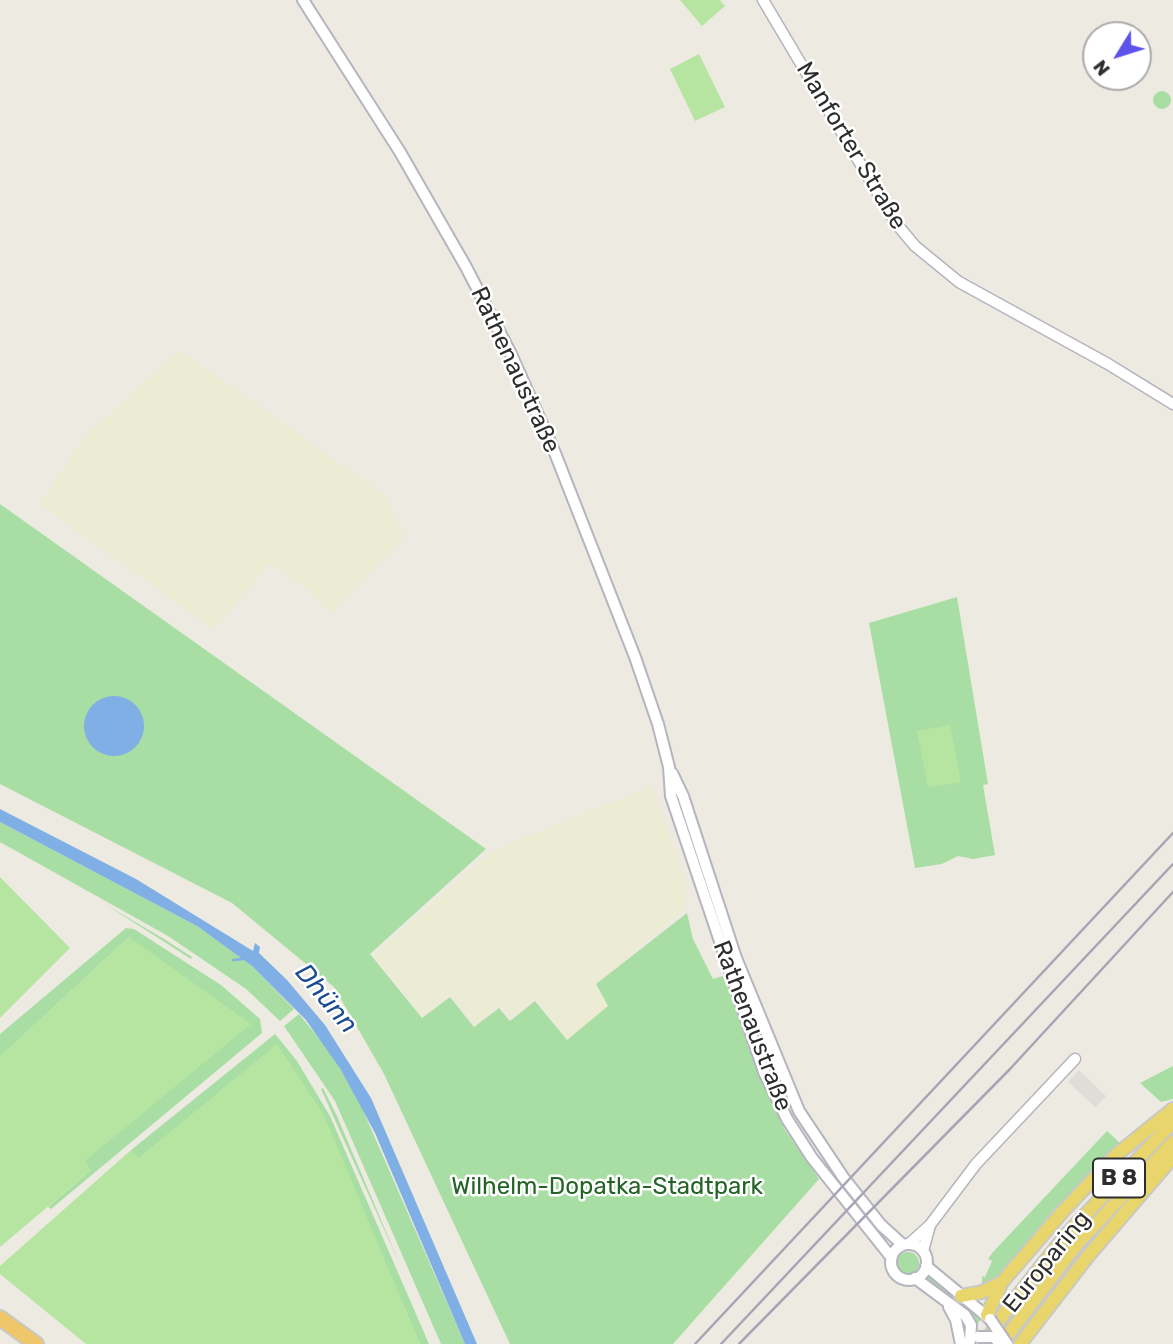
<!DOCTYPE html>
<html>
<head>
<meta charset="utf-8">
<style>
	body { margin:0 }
	#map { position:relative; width:1173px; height:1344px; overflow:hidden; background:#edebe1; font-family:Rubik,sans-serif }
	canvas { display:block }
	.north { position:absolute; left:1082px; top:21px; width:70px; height:70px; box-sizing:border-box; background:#fff; border:2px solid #ababab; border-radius:50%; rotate:232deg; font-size:19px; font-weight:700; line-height:28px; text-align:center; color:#2d2d2d }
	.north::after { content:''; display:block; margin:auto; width:24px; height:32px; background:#5d52e9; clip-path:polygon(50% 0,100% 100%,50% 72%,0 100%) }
</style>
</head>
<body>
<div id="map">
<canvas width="1173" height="1344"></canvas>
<div class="north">N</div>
</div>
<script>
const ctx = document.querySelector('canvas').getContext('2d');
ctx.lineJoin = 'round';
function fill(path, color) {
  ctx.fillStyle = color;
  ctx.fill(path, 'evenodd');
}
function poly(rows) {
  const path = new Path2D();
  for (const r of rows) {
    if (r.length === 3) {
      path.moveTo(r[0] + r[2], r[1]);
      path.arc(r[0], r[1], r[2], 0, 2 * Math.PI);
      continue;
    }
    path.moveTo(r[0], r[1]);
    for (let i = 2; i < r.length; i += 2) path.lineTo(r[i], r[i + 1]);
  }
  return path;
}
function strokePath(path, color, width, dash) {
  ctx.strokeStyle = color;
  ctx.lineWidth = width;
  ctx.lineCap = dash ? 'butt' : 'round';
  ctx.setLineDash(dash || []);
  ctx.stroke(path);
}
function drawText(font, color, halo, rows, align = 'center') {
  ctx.font = font + ' Rubik,sans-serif';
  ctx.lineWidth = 5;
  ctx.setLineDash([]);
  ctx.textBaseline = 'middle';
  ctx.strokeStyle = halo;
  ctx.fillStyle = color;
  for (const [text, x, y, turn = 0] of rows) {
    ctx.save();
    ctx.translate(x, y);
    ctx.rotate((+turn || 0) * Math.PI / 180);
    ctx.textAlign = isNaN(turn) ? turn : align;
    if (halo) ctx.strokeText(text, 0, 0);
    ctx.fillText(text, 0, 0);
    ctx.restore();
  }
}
const education = poly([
	[180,350,384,495,404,537,331,614,307,589,270,563,214,630,40,504,85,436],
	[652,786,687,885,685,909,596,984,608,1006,567,1040,536,999,510,1018,500,1005,474,1025,450,995,422,1017,373,955,493,850]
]);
const green = poly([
	[1162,100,9],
	[0,504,486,849,370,954,422,1018,450,997,474,1027,499,1008,510,1021,535,1001,567,1040,608,1006,596,984,687,913,693,939,713,979,723,976,785,1130,819,1179,673,1344,510,1344,384,1074,334,987,232,903,0,784],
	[957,597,988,784,983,785,995,855,973,859,958,856,942,864,915,868,869,623],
	[0,822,197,926,252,966,294,1009,280,1021,246,989,168,936,0,842],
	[105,904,164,939,192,957,191,959],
	[126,928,134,929,221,985,260,1019,262,1033,51,1209,48,1207,90,1171,85,1162,129,937,0,1057,0,1034],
	[299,1014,327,1048,355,1092,465,1344,441,1344,335,1101,284,1026],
	[275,1034,297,1061,330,1116,429,1344,420,1344,387,1267,277,1045,138,1159,131,1150],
	[1173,1066,1173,1099,1161,1102,1140,1083],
	[323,1088,337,1116,401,1267,321,1089],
	[1107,1131,1120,1143,1055,1208,996,1279,982,1287,982,1276,985,1277,992,1261,988,1259,993,1252],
	[908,1263,11],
	[929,1274,982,1317,977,1325,923,1280]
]);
const pitch = poly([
	[680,0,720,0,725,6,702,26],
	[699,54,725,107,695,121,670,69],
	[950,725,961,782,928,788,917,731],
	[0,877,70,948,0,1018],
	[129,937,251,1024,85,1161,90,1171,0,1247,0,1057],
	[277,1044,324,1115,420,1344,86,1344,0,1274,0,1266,131,1150,139,1158]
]);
const plaza = poly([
	[1079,1070,1106,1096,1095,1107,1068,1082]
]);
const water = poly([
	[114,726,30],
	[0,809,136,879,253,951,255,943,260,947,259,953,287,980,325,1025,371,1098,477,1344,465,1344,375,1133,341,1070,306,1020,252,966,197,926,0,822]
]);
const stream = poly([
	[233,960,243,959]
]);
const tertiary = poly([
	[763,0,895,222,915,246,959,282,1108,364,1173,404],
	[909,1244,930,1225,976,1164,1075,1059],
	[923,1251,930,1225]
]);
const secondary = poly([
	[303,0,400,152,466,267,511,354,555,453,635,657,658,724,669,767,671,796,764,1072,787,1119,812,1158,891,1257],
	[672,773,683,796,736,958,799,1111,843,1177,881,1225,903,1245],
	[909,1262,18],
	[926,1266,990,1319],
	[915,1278,965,1315,971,1325,970,1341],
	[949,1307,956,1320,961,1344]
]);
const trunk = poly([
	[961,1296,982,1292,1002,1282],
	[987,1315,1002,1282,1064,1210,1115,1156,1173,1109],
	[985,1344,1005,1312,1066,1235,1173,1122],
	[1001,1344,1077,1244,1173,1142],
	[1020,1344,1088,1256,1173,1157]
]);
const motorway = poly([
	[0,1318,36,1344]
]);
const rail = poly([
	[695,1344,1173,833],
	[721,1344,1173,864],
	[739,1344,1010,1069,1173,892]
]);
const secondaryBridge = poly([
	[990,1319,1007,1344],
	[978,1337,994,1337,1000,1344]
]);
const shields = [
	[1119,1178,52]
];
const shieldNames = [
	["B 8",1119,1178]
];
const streetNames = [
	["Manforter Straße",851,146,59],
	["Rathenaustraße",515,370,65],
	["Rathenaustraße",752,1026,69],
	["Europaring",1047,1262,-51]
];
const parkNames = [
	["Wilhelm-Dopatka-Stadtpark",607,1187]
];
const waterNames = [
	["Dhünn",326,999,50]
];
fill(education, '#ecebd3');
fill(green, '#a8dea4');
fill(pitch, '#b6e4a1');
fill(plaza, '#deddd8');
fill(water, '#7fafe4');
strokePath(stream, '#7fafe4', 2.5);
strokePath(tertiary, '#b5b4bf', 13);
strokePath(secondary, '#b5b4bf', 14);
strokePath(trunk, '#c8c8c8', 16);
strokePath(motorway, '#c8c8c8', 18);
strokePath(tertiary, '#fff', 10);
strokePath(secondary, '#fff', 10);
strokePath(trunk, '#e8d56c', 12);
strokePath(motorway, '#efc66a', 14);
strokePath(rail, '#a6a4b5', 2.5);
strokePath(secondaryBridge, '#b5b4bf', 14, []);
strokePath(secondaryBridge, '#fff', 10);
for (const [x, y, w] of shields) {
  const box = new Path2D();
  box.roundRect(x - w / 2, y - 19.5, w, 39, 5);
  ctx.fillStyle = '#fff';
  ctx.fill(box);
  strokePath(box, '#2d2d2d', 2);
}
drawText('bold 23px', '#2d2d2d', null, shieldNames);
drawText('24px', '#2d2d2d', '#fff', streetNames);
drawText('24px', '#236426', '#fff', parkNames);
drawText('italic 26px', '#1b4b93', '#fff', waterNames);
</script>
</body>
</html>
